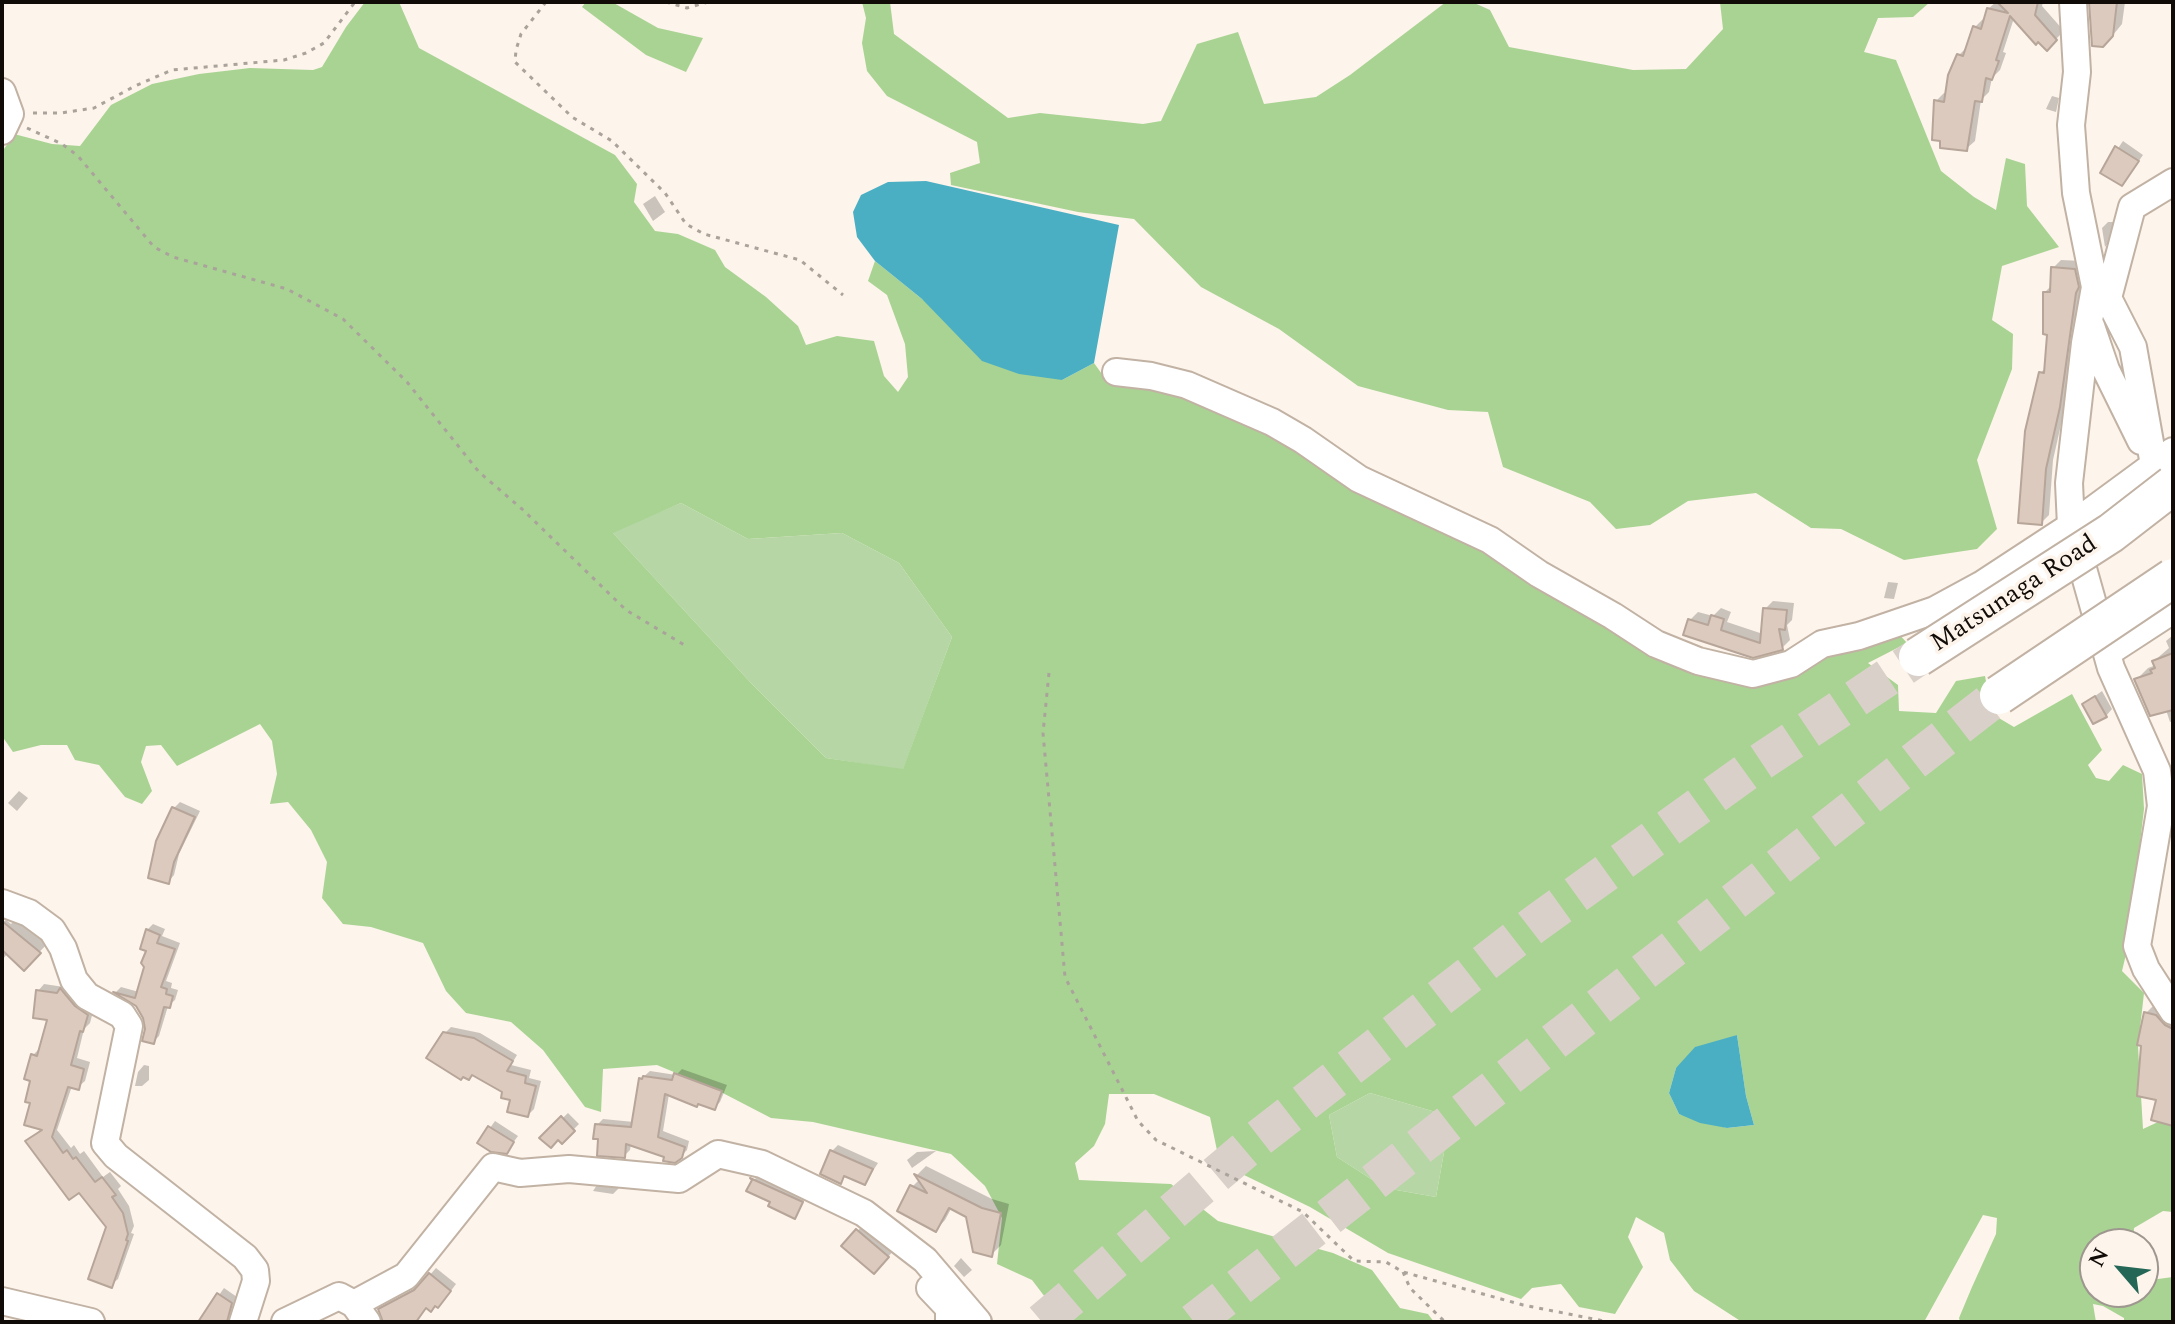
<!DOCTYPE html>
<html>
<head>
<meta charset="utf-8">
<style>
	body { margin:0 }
	#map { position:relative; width:2175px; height:1324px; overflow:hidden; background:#fdf4eb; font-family:Spectral,serif }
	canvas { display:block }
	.frame { position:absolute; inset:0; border:4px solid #100b07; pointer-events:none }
	.north { position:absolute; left:2079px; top:1228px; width:80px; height:80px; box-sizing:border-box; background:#fdf4eb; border:2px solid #9e9790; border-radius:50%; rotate:298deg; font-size:22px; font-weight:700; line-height:32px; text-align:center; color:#100b07 }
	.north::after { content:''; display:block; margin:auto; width:28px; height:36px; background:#246757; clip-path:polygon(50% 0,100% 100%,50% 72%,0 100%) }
</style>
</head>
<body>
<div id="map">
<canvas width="2175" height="1324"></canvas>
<div class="frame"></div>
<div class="north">N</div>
</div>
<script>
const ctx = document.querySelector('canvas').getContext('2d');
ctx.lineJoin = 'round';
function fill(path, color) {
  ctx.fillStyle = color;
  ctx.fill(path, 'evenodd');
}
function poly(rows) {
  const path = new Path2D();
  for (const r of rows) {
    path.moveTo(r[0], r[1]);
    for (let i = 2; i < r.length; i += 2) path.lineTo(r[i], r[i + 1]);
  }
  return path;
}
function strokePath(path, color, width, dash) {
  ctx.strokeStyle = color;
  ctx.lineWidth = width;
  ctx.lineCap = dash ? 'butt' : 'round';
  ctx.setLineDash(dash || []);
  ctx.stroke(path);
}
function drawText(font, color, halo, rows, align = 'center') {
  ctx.font = font + ' Spectral,serif';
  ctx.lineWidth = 7;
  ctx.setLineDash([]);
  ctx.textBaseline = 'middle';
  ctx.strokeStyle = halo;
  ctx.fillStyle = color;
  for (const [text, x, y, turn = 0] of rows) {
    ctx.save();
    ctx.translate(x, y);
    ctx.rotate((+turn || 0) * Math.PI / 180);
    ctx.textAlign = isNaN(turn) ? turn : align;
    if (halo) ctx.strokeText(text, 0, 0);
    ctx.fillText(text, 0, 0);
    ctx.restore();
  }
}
const green = poly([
	[681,503,748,539,842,533,899,563,952,637,903,770,826,758,751,683,612,532],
	[1370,1093,1439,1113,1446,1141,1436,1197,1385,1188,1337,1157,1329,1115]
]);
const forest = poly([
	[365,2,399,2,419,48,615,155,637,184,634,202,655,231,678,234,715,250,725,267,766,297,798,326,806,345,837,336,874,341,884,376,898,392,908,377,905,344,887,295,868,281,875,261,922,299,1062,380,1094,363,1107,381,1163,387,1216,404,1472,536,1694,670,1823,653,1898,633,1907,643,1868,663,1898,685,1899,711,1936,713,1956,681,1985,676,1992,714,2014,727,2072,694,2102,750,2088,765,2096,778,2109,781,2123,765,2142,774,2144,809,2128,946,2122,971,2144,993,2138,1046,2143,1129,2173,1115,2173,1212,2163,1211,2134,1228,2133,1244,2095,1244,2095,1292,2143,1292,2143,1281,2173,1277,2173,1322,2124,1322,2124,1318,2103,1306,2093,1304,2096,1322,1960,1322,1959,1318,1972,1287,1996,1234,1997,1218,1983,1215,1924,1322,1742,1322,1694,1291,1670,1260,1664,1233,1636,1217,1628,1237,1643,1267,1615,1314,1579,1307,1561,1284,1532,1288,1521,1299,1388,1253,1310,1207,1244,1175,1219,1160,1210,1117,1154,1094,1109,1094,1105,1124,1094,1146,1075,1163,1079,1180,1171,1184,1218,1221,1333,1253,1372,1270,1400,1308,1428,1314,1434,1322,1064,1322,1032,1280,997,1264,1002,1218,985,1186,951,1154,813,1122,771,1118,717,1090,657,1065,603,1069,601,1112,585,1107,543,1050,511,1022,466,1013,446,991,423,943,371,927,343,924,322,898,327,862,311,830,288,802,270,804,277,774,272,741,260,724,177,766,161,745,146,746,141,762,152,791,142,804,125,797,99,765,75,760,67,745,41,745,13,752,2,736,2,152,14,134,52,144,80,146,111,105,152,84,199,74,250,68,313,70,322,67,346,27],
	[681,503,748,539,842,533,899,563,952,637,903,769,826,758,751,683,613,533],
	[1737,1035,1746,1096,1754,1125,1727,1128,1679,1114,1669,1093,1676,1068],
	[1370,1093,1439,1113,1446,1141,1436,1197,1385,1188,1337,1157,1329,1115],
	[586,2,612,2,658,28,703,38,686,72,646,55,582,7],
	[862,2,890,2,894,34,1008,118,1040,113,1143,124,1161,121,1197,44,1238,32,1264,104,1316,97,1350,75,1446,2,1472,2,1490,10,1509,47,1633,70,1686,69,1723,29,1720,2,1930,2,1913,17,1878,18,1864,52,1896,60,1941,171,1974,197,1996,210,2006,158,2025,164,2027,206,2059,247,2002,266,1992,320,2013,334,2012,369,1977,460,1997,529,1977,549,1904,560,1841,529,1811,528,1756,493,1688,501,1650,525,1616,529,1590,502,1503,467,1488,412,1448,410,1358,386,1279,329,1201,287,1134,219,1078,212,951,185,950,173,980,163,977,142,887,96,867,71,862,43,866,18]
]);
const water = poly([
	[926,181,1119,225,1094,363,1062,380,1019,374,982,361,922,299,875,261,857,237,853,212,861,195,888,182],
	[1737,1035,1746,1096,1754,1125,1727,1128,1700,1123,1679,1114,1669,1093,1676,1068,1695,1047]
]);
const shadow = poly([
	[1996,2,2043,2,2042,6,2064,31,2047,48,2014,18,2003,52,2006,53,2000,70,1992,78,1989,92,1981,100,1975,141,1966,149,1936,101,1944,93,1948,94,1959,55,1968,46,1975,27,1983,19,1986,20,1988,9],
	[2091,2,2125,2,2122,24,2113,35],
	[2052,96,2059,98,2056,112,2046,109],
	[2123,141,2143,155,2127,178,2102,172],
	[655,196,665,212,653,221,643,204],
	[2108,222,2115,222,2109,242,2105,247,2102,228],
	[2061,260,2082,261,2086,278,2067,398,2053,460,2049,515,2041,523,2040,373,2047,367,2049,333,2045,292,2052,285,2053,268],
	[1888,582,1898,583,1894,599,1884,598],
	[1773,601,1794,603,1792,620,1787,625,1790,640,1782,648,1753,655,1690,620,1698,612,1713,616,1721,608,1731,612,1727,622,1763,634,1765,609],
	[2173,635,2173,721,2170,722,2166,710,2136,680,2148,668,2156,665,2154,661,2169,648,2166,641],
	[2102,691,2112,709,2106,716,2084,704],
	[19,791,28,798,17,811,8,803],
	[180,802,200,811,179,854,174,875,168,882,174,808],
	[18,917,49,942,24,968,8,953,2,960,2,923,6,920,11,924],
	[153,924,165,929,162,936,180,943,166,981,172,983,171,988,178,990,175,1000,168,1006,159,1036,153,1042,147,1029,145,1018,137,1005,116,992,121,987,139,992,148,950,147,930],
	[44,984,64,987,94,1008,90,1023,84,1029,77,1058,90,1062,85,1081,78,1087,72,1086,57,1130,71,1148,74,1145,80,1154,84,1151,103,1177,110,1172,121,1186,118,1189,129,1206,134,1226,131,1233,134,1234,118,1279,111,1285,109,1226,80,1190,28,1141,44,1128,33,1102,33,1055,39,1049,50,1018,38,991],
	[2158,1001,2173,1010,2173,1124,2158,1098,2146,1013],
	[451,1027,480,1033,517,1055,511,1065,531,1070,529,1078,541,1081,534,1109,528,1115,445,1033],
	[144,1065,149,1066,149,1080,142,1086,135,1086,138,1072],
	[682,1069,727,1085,720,1102,714,1108,669,1094,663,1131,689,1141,687,1150,680,1157,667,1155,631,1144,630,1150,624,1156,597,1125,603,1119,634,1122,641,1079,650,1071,676,1075],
	[568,1113,579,1124,562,1141,558,1138,542,1138],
	[495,1121,518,1136,506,1152,480,1142],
	[838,1145,878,1163,865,1183,847,1175,840,1182,832,1151],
	[936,1151,912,1168,907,1160,917,1152],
	[926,1166,992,1199,1009,1204,1001,1245,991,1255,968,1216,952,1207,945,1220,936,1230,912,1187,920,1179,917,1175],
	[758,1174,808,1195,794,1216,773,1201,749,1190],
	[599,1182,620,1184,619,1188,613,1194,593,1191],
	[864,1224,894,1250,880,1266,844,1246],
	[961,1258,972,1270,964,1277,954,1266],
	[436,1268,456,1284,444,1300,427,1306,412,1322,384,1322,380,1310,386,1304,421,1285],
	[224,1288,237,1297,232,1311,233,1322,200,1322]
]);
const building = poly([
	[1997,2,2038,2,2035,15,2057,40,2047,51,2038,42,2036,45,2010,16,1996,60,1999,61,1992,80,1986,78,1982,102,1975,101,1967,151,1940,148,1940,141,1932,140,1934,100,1944,102,1948,75,1957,54,1963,56,1973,26,1981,29,1987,8,2008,13,1997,2],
	[2089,2,2117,2,2113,36,2103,47,2092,46,2089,2],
	[2115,146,2139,161,2122,186,2100,173,2115,146],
	[2051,267,2075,269,2079,287,2076,293,2060,407,2046,469,2042,525,2018,523,2025,431,2039,372,2044,373,2047,335,2043,334,2043,292,2050,292,2051,267],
	[1763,608,1787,610,1785,630,1779,629,1783,650,1753,658,1683,635,1688,619,1708,625,1711,615,1724,619,1721,630,1760,643,1763,608],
	[2173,653,2173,710,2150,716,2134,679,2152,673,2150,670,2155,668,2152,661,2173,653],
	[2095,696,2107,717,2093,724,2082,704,2095,696],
	[172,807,195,817,174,862,169,884,148,878,156,841,172,807],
	[2,921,41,953,24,971,2,950,2,921],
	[146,929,160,935,157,943,175,949,161,987,167,989,166,994,173,996,170,1008,164,1007,154,1044,142,1041,145,1029,143,1018,136,1006,113,992,135,998,144,967,141,963,146,951,140,949,146,929],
	[60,988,75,1006,88,1015,83,1032,80,1031,71,1065,84,1069,79,1090,68,1087,52,1137,63,1153,67,1150,73,1159,76,1157,95,1182,102,1177,116,1195,112,1197,123,1213,128,1234,126,1240,128,1241,112,1288,88,1279,106,1227,79,1193,69,1200,25,1141,42,1130,24,1125,30,1103,25,1102,30,1081,24,1079,31,1054,37,1056,47,1020,33,1018,36,990,57,993,60,988],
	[2144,1012,2156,1015,2165,1025,2173,1029,2173,1126,2151,1120,2156,1100,2137,1096,2141,1046,2137,1045,2144,1012],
	[443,1032,474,1038,513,1061,507,1071,526,1076,525,1083,536,1086,528,1117,507,1112,510,1100,501,1098,502,1092,472,1075,469,1080,463,1077,461,1080,426,1058,443,1032],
	[674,1073,722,1091,715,1110,698,1104,697,1107,665,1094,658,1137,685,1147,682,1158,675,1163,663,1161,664,1157,626,1144,625,1158,597,1156,598,1139,593,1139,595,1124,631,1127,639,1078,642,1079,643,1076,672,1080,674,1073],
	[561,1116,575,1131,562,1144,558,1140,551,1148,539,1138,561,1116],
	[488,1126,514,1142,507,1154,491,1152,477,1143,488,1126],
	[830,1150,873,1169,865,1185,844,1176,841,1184,820,1174,830,1150],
	[914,1174,982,1208,1001,1213,992,1257,973,1252,966,1217,949,1208,936,1232,897,1211,910,1185,927,1193,914,1174],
	[750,1178,803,1202,795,1219,768,1206,770,1202,746,1191,752,1180,750,1178],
	[856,1229,889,1257,874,1274,841,1246,856,1229],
	[429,1273,451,1291,438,1308,435,1306,431,1312,426,1308,416,1322,383,1322,378,1309,414,1290,429,1273],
	[217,1293,232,1303,227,1322,198,1322,217,1293]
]);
const highwayTunnel = poly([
	[1042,1322,1259,1138,1535,924,1756,765,1918,657],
	[1194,1322,1999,695]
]);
const path = poly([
	[546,2,521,34,516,50,515,62,572,117,612,141,665,193,686,224,704,234,800,260,843,295],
	[666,2,687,8,708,2],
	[33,113,61,113,94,108,135,86,172,70,284,60,306,53,324,43,355,2],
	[27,128,62,144,78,156,154,247,173,257,287,289,343,319,407,382,479,472,522,509,626,610,686,646],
	[1049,673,1043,733,1065,977,1138,1121,1156,1140,1303,1212,1354,1261,1386,1262,1403,1272,1523,1305,1609,1322],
	[1403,1272,1410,1288,1445,1322]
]);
const minor = poly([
	[2073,2,2077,72,2071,125,2076,193,2095,287,2085,343,2069,483,2071,526,2111,668,2157,771,2161,806,2137,946,2146,969,2173,1011],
	[2,92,10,114,2,131],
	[2091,326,2106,370,2141,441],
	[1116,372,1151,376,1187,385,1272,422,1303,440,1359,479,1490,540,1539,574,1613,616,1656,644,1698,661,1753,674,1791,664,1822,644,1859,636,1935,610,1981,585,2071,526,2173,451],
	[2154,465,2133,347,2108,298,2132,207,2173,182],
	[2107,653,2173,610],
	[2,903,29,913,52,930,63,948,74,980,87,996,122,1015,129,1026,105,1143,116,1156,245,1257,255,1270,256,1281,243,1322],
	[930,1288,949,1308,949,1322],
	[2,1301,91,1322],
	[354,1304,406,1276,493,1167,520,1173,569,1169,679,1179,718,1154,762,1164,864,1213,925,1260,978,1322],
	[285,1322,339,1296,354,1304,367,1322]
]);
const highwayBridge = poly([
	[1918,657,2111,533,2173,485],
	[1999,695,2173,578]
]);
const streetNames = [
	["Matsunaga Road",2015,595,-33]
];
fill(green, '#b6d6a6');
fill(forest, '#a9d393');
fill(water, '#4bafc4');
fill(shadow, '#0003');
fill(building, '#dbcabd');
strokePath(building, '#b6a598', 2);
strokePath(highwayTunnel, '#d9d1c9', 38, [38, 19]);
strokePath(minor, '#c1b2a4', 30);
strokePath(path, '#aaa39b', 3, [4, 6]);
strokePath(minor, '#fff', 26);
strokePath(highwayBridge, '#c1b2a4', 42, []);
strokePath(highwayBridge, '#fff', 38);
drawText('26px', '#100b07', '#fdf4eb', streetNames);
</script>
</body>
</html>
